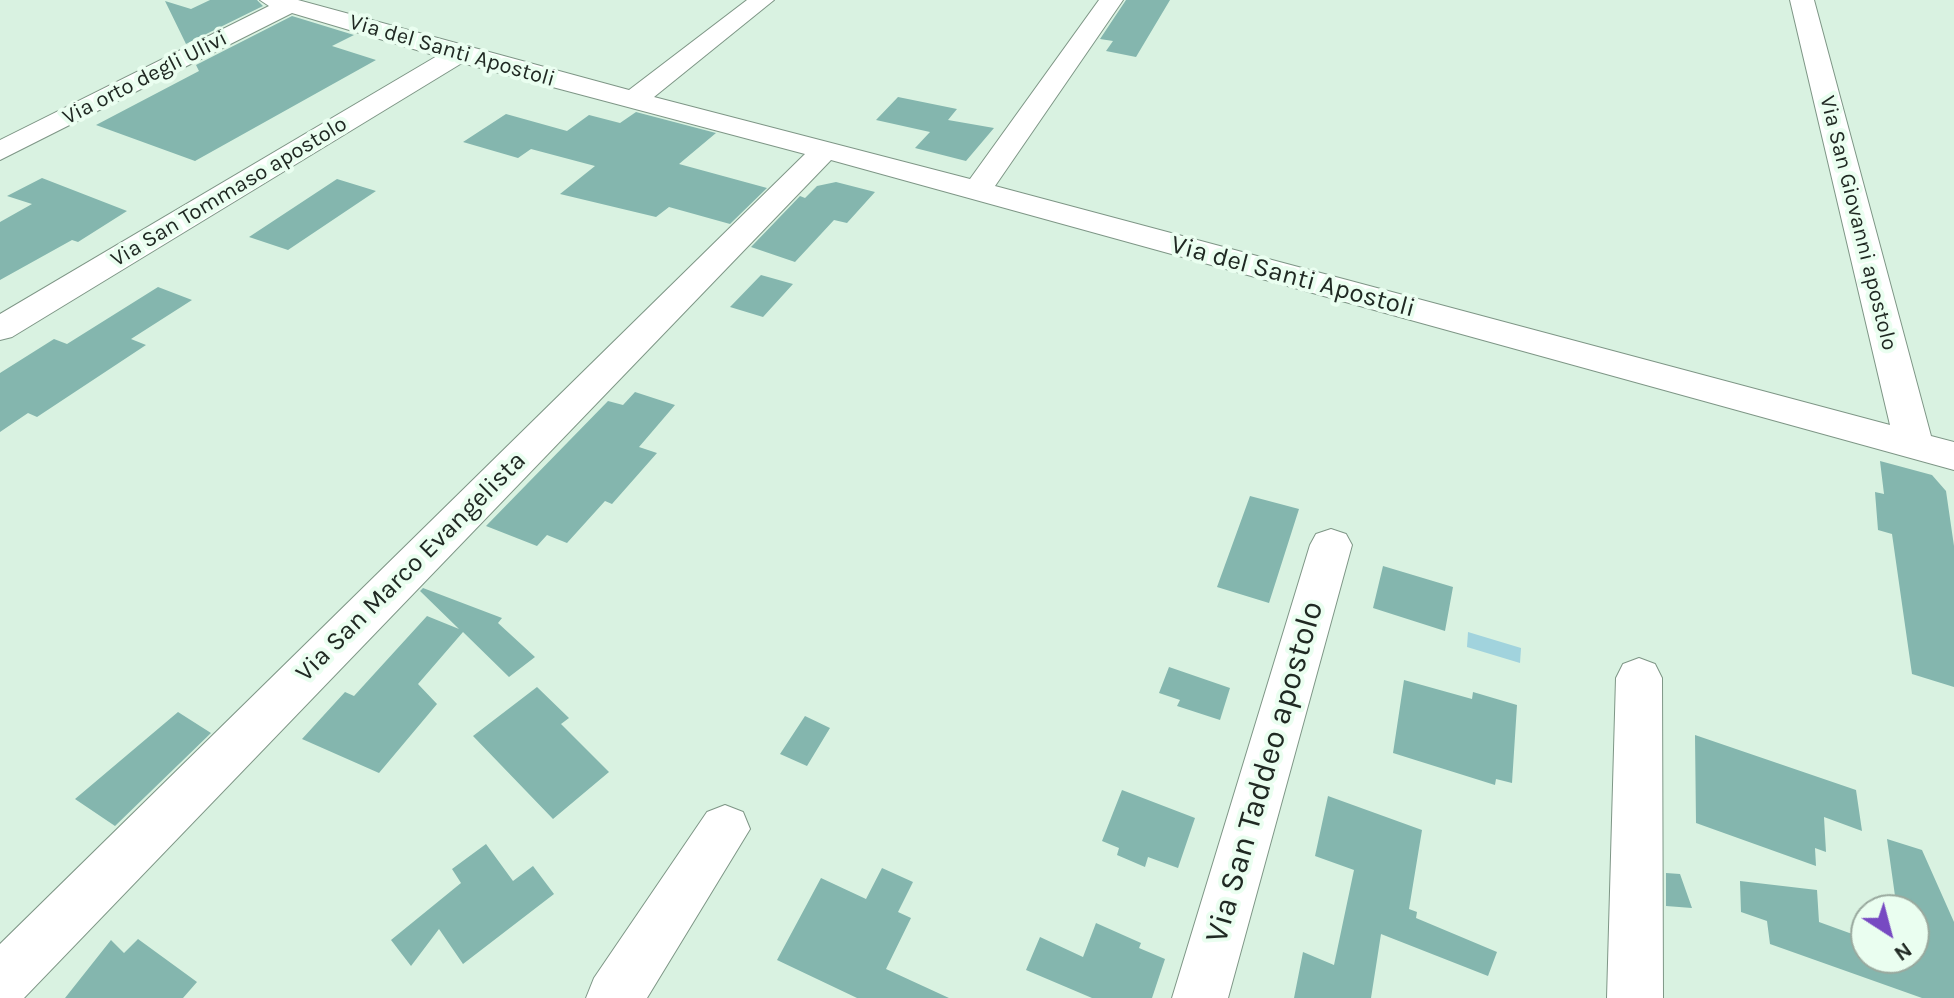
<!DOCTYPE html>
<html>
<head>
<meta charset="utf-8">
<style>
	body { margin:0 }
	#map { position:relative; width:1954px; height:998px; overflow:hidden; background:#d9f2e1; font-family:Karla,sans-serif }
	canvas { display:block }
	.north { position:absolute; left:1850px; top:894px; width:80px; height:80px; box-sizing:border-box; background:#eafef0; border:2px solid #99a99e; border-radius:50%; rotate:144deg; font-size:22px; font-weight:700; line-height:32px; text-align:center; color:#202923 }
	.north::after { content:''; display:block; margin:auto; width:28px; height:36px; background:#774ac2; clip-path:polygon(50% 0,100% 100%,50% 72%,0 100%) }
</style>
</head>
<body>
<div id="map">
<canvas width="1954" height="998"></canvas>
<div class="north">N</div>
</div>
<script>
const ctx = document.querySelector('canvas').getContext('2d');
ctx.lineJoin = 'round';
function fill(path, color) {
  ctx.fillStyle = color;
  ctx.fill(path, 'evenodd');
}
function poly(rows) {
  const path = new Path2D();
  for (const r of rows) {
    path.moveTo(r[0], r[1]);
    for (let i = 2; i < r.length; i += 2) path.lineTo(r[i], r[i + 1]);
  }
  return path;
}
function strokePath(path, color, width, dash) {
  ctx.strokeStyle = color;
  ctx.lineWidth = width;
  ctx.lineCap = dash ? 'butt' : 'round';
  ctx.setLineDash(dash || []);
  ctx.stroke(path);
}
function drawText(font, color, halo, rows, align = 'center') {
  ctx.font = font + ' Karla,sans-serif';
  ctx.lineWidth = 8;
  ctx.setLineDash([]);
  ctx.textBaseline = 'middle';
  ctx.strokeStyle = halo;
  ctx.fillStyle = color;
  for (const [text, x, y, turn = 0] of rows) {
    ctx.save();
    ctx.translate(x, y);
    ctx.rotate((+turn || 0) * Math.PI / 180);
    ctx.textAlign = isNaN(turn) ? turn : align;
    if (halo) ctx.strokeText(text, 0, 0);
    ctx.fillText(text, 0, 0);
    ctx.restore();
  }
}
const water = poly([
	[1468,632,1521,648,1520,663,1467,647]
]);
const building = poly([
	[210,0,257,0,263,6,186,44,165,1,191,9],
	[1126,0,1170,0,1136,57,1106,51,1113,41,1100,39],
	[292,16,354,35,332,46,376,60,195,161,96,125,199,71,196,65],
	[898,97,957,109,948,120,994,128,966,161,915,148,930,132,876,120],
	[636,112,716,133,679,164,767,188,730,224,669,207,656,217,560,194,595,166,531,149,518,158,463,142,506,114,567,131,589,115,620,123],
	[42,178,127,211,78,242,72,240,0,280,0,222,32,204,7,196],
	[337,179,376,191,288,250,249,237],
	[836,182,875,192,847,223,834,220,795,262,751,247,800,196,805,198,817,186],
	[761,275,793,284,763,317,730,307],
	[158,287,192,300,131,339,146,345,37,417,28,413,0,432,0,373,54,339,67,344],
	[635,392,675,405,639,447,657,453,612,504,605,501,567,543,547,535,537,546,486,526,608,401,623,405],
	[1880,461,1932,475,1946,491,1954,546,1954,687,1912,674,1892,534,1878,530,1875,492,1884,494],
	[1250,496,1299,509,1269,603,1217,587],
	[1383,566,1453,587,1445,631,1373,608],
	[423,588,502,618,498,623,535,657,509,677,463,632,418,684,437,704,379,773,302,739,345,692,354,696,427,616,459,629,420,591],
	[1169,667,1230,688,1220,720,1177,706,1180,700,1159,693],
	[1404,680,1472,699,1473,692,1517,705,1512,783,1496,779,1495,785,1393,753],
	[537,687,569,718,561,724,609,772,553,819,473,736],
	[178,712,211,733,115,826,75,799],
	[805,716,830,728,807,766,780,754],
	[1695,735,1856,790,1862,831,1824,817,1826,852,1815,848,1816,866,1696,823],
	[1122,790,1195,818,1178,868,1148,857,1145,867,1117,855,1119,848,1102,841],
	[1328,796,1422,830,1409,909,1417,912,1416,918,1497,952,1488,976,1381,934,1371,998,1294,998,1303,952,1334,965,1354,870,1315,856],
	[1887,839,1922,850,1954,922,1954,998,1922,998,1770,944,1767,921,1741,912,1740,881,1817,890,1819,922,1866,939,1866,958,1914,958,1914,910,1897,910],
	[486,844,513,881,533,866,554,894,463,964,439,929,411,966,391,940,461,883,452,869],
	[882,868,913,882,898,912,911,918,886,969,949,998,857,998,777,960,821,878,866,899],
	[1666,873,1680,874,1692,908,1666,906],
	[1096,923,1141,943,1139,948,1165,959,1152,998,1092,998,1026,970,1040,937,1083,957],
	[138,939,197,982,183,998,65,998,111,940,124,953]
]);
const minor = poly([
	[260,0,298,0,629,90,747,0,774,0,654,97,970,179,1099,0,1123,0,995,186,1890,425,1790,0,1814,0,1931,436,1954,442,1954,470,831,160,24,998,0,998,0,944,805,154,462,63,12,337,0,340,0,314,437,56,292,13,0,160,0,140,269,6,260,0],
	[1331,529,1346,534,1352,545,1228,998,1172,998,1310,545,1316,534,1331,529],
	[1639,658,1655,664,1662,678,1663,998,1607,998,1616,678,1623,664,1639,658],
	[725,805,743,812,750,829,647,998,586,998,594,978,707,812,725,805]
]);
const farStreetnames = [
	["Via del Santi Apostoli",452,51,16],
	["Via orto degli Ulivi",145,78,-27],
	["Via San Tommaso apostolo",229,192,-31],
	["Via San Giovanni apostolo",1858,223,76]
];
const streetNames = [
	["Via del Santi Apostoli",1293,277,15],
	["Via San Marco Evangelista",411,567,-45]
];
const nearStreetnames = [
	["Via San Taddeo apostolo",1265,772,-74]
];
fill(water, '#a1d3dd');
fill(building, '#84b6ae');
strokePath(minor, '#7e9686', 2);
fill(minor, '#fff');
drawText('22px', '#202923', '#eafef0', farStreetnames);
drawText('26px', '#202923', '#eafef0', streetNames);
drawText('32px', '#202923', '#eafef0', nearStreetnames);
</script>
</body>
</html>
